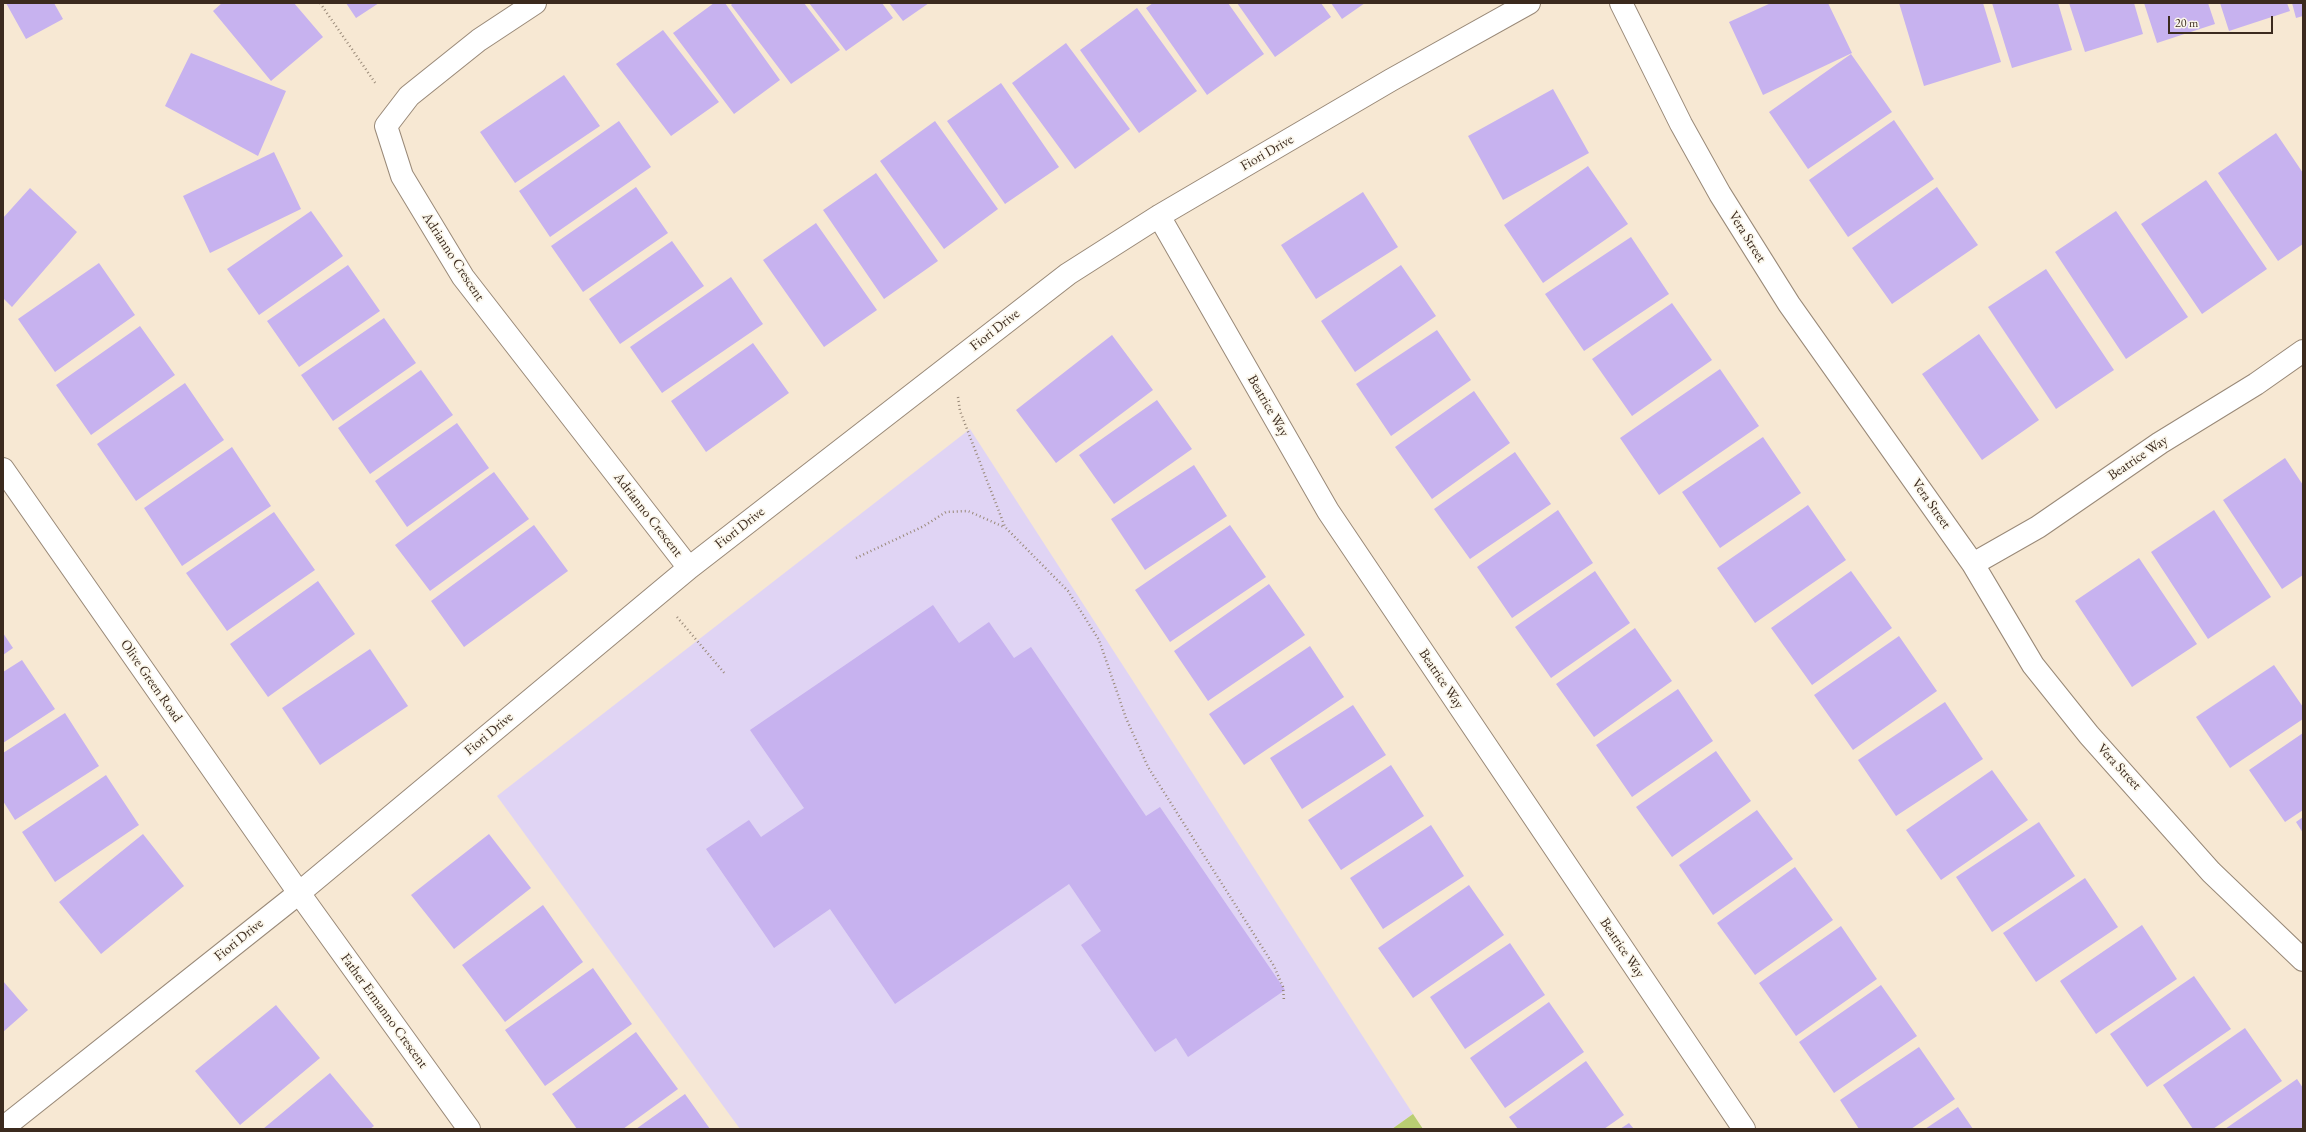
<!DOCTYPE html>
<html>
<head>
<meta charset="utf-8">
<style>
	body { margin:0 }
	#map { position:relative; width:2306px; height:1132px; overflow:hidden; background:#f7e8d3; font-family:"EB Garamond",serif }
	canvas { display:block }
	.frame { position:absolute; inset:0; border:4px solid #3b2a1e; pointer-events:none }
	.scale { position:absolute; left:2168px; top:16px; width:105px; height:18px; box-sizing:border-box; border:2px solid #3b2a1e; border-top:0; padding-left:5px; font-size:12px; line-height:14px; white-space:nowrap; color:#3b2a1e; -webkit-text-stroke:3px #fbf7ec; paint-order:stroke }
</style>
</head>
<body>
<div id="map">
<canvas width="2306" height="1132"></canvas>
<div class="frame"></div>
<div class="scale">20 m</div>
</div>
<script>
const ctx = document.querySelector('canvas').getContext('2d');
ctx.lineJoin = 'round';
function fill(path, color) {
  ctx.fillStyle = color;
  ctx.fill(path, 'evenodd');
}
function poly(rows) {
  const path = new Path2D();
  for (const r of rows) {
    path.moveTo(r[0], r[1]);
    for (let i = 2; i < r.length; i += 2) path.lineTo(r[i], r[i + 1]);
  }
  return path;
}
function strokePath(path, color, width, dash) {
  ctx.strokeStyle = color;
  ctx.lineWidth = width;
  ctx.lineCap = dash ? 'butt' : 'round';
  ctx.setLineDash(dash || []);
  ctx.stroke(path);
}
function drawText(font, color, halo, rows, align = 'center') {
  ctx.font = font + ' "EB Garamond",serif';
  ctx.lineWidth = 3.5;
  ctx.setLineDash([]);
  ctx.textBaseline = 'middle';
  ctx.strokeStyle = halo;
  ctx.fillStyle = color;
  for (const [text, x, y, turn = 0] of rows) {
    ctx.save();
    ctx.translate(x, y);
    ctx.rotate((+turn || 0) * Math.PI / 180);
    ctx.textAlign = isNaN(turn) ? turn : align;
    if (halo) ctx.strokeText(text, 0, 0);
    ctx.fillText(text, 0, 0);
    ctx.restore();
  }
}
const built = poly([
	[970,429,1413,1114,1392,1129,740,1129,497,796]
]);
const green = poly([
	[1413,1114,1423,1129,1392,1129]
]);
const building = poly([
	[6,3,54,3,63,19,26,39],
	[222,3,294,3,323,37,271,81,213,11],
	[346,3,379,3,356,18],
	[714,3,725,3,780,80,734,114,673,33],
	[733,3,804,3,840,50,791,84,731,5],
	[809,3,882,3,893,18,846,51],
	[889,3,929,3,903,21],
	[1153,3,1228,3,1264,54,1207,95,1146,8],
	[1237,3,1321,3,1331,17,1275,57],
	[1331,3,1365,3,1342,19],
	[1771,3,1828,3,1852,53,1763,95,1729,22],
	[1899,3,1983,3,2001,62,1924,86],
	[1992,3,2058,3,2072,50,2012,68],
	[2069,3,2134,3,2143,34,2085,52],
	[2144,3,2208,3,2215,24,2157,43],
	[2220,3,2287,3,2290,11,2229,31],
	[2292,3,2303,3,2303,16,2296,18],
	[1137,8,1197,91,1139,133,1080,50],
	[663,30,719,102,671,136,616,64],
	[1066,43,1130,129,1075,169,1012,83],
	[191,53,286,91,258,156,165,106],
	[1851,54,1892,112,1808,169,1769,112],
	[564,75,600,126,515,183,480,132],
	[1001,83,1059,167,1005,204,947,121],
	[1553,89,1589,153,1503,200,1468,136],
	[1894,120,1934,179,1848,237,1809,180],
	[619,121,651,167,550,237,519,191],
	[935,121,998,209,944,249,880,161],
	[2276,133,2303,173,2303,244,2278,261,2218,173],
	[274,152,301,209,210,253,183,196],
	[1588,166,1628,224,1543,283,1504,225],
	[876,173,938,261,884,299,823,210],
	[2206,180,2267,269,2202,314,2141,224],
	[636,187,668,233,583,292,551,246],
	[1937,187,1978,245,1892,304,1852,248],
	[30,188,77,232,12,307,3,298,3,218],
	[1363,192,1398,247,1316,299,1281,245],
	[311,211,343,256,259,315,227,269],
	[2116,211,2188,317,2126,359,2055,252],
	[816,223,877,310,824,347,763,260],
	[1631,237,1669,294,1584,351,1545,294],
	[672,241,704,286,620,344,589,299],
	[99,263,135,315,55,372,18,319],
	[348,265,380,311,299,367,267,321],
	[1401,265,1436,316,1355,372,1321,321],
	[2046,269,2114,370,2056,409,1988,307],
	[731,277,763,324,662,393,630,347],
	[1672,303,1712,360,1632,416,1592,359],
	[384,318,416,363,333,421,301,375],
	[140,326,175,375,91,435,56,385],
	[1437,330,1471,380,1391,436,1356,384],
	[1979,334,2039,420,1982,460,1922,374],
	[1112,335,1153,390,1056,463,1016,410],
	[753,343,789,393,706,452,671,401],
	[1720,369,1759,426,1659,495,1620,438],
	[421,370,453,415,370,474,338,428],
	[185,383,224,440,136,501,97,444],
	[1474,391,1510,443,1432,499,1395,447],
	[1157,400,1192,449,1114,504,1079,455],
	[457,423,489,468,407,527,375,481],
	[1763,437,1801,493,1720,548,1682,492],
	[232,447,271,506,182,566,144,508],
	[1515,452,1551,504,1470,559,1434,509],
	[2285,458,2303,485,2303,575,2282,589,2223,500],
	[1194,465,1227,516,1145,570,1111,519],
	[494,472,529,519,430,591,395,545],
	[1808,505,1846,560,1755,623,1717,568],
	[1558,510,1593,563,1512,618,1477,567],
	[2214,510,2271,597,2208,639,2151,552],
	[274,512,315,570,227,631,186,573],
	[534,525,568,571,464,647,431,601],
	[1230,525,1266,577,1170,642,1135,590],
	[2139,558,2197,644,2132,687,2075,601],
	[1595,571,1630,623,1551,678,1515,627],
	[1851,571,1892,628,1812,685,1771,628],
	[318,581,355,634,268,697,230,644],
	[1269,584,1305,635,1208,701,1174,651],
	[933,605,959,643,989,622,1014,658,1031,647,1146,816,1160,807,1285,990,1188,1057,1176,1038,1155,1052,1081,945,1101,931,1069,884,895,1004,830,909,774,948,706,849,749,820,761,837,804,808,750,730],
	[1635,628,1672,681,1594,737,1556,684],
	[3,633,13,648,3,655],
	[1899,636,1937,691,1853,750,1814,695],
	[1310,646,1344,697,1244,765,1209,714],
	[370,649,408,706,320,765,282,708],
	[22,660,55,709,3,743,3,672],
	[2274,665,2303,707,2303,719,2230,768,2196,717],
	[1678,689,1713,741,1632,797,1596,745],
	[1945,702,1983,759,1896,816,1858,760],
	[1353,705,1386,755,1302,809,1270,758],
	[65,713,99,766,15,820,3,801,3,753],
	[2303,733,2303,810,2285,822,2249,770],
	[1716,751,1751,801,1672,857,1636,807],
	[1391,765,1424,816,1341,870,1308,820],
	[1992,770,2028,820,1941,880,1906,830],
	[106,775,139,825,55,882,22,832],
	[1757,810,1793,859,1713,915,1679,865],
	[2303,817,2303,833,2296,822],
	[2039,822,2075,876,1992,932,1956,877],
	[1431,825,1464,876,1383,929,1350,878],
	[143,834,184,886,101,954,59,902],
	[489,834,531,888,454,949,411,895],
	[1795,867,1833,920,1755,975,1717,923],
	[2085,878,2118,927,2036,982,2003,933],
	[1469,885,1504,935,1413,998,1378,948],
	[543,905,583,962,505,1022,462,965],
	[2142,925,2177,979,2096,1034,2060,981],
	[1841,926,1877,979,1796,1036,1759,983],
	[1510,943,1545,995,1465,1049,1430,997],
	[593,968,632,1024,545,1086,505,1030],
	[2194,976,2231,1029,2147,1087,2110,1034],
	[3,981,28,1010,3,1032],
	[1881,985,1917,1036,1834,1093,1799,1042],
	[1549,1002,1584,1052,1505,1108,1470,1058],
	[276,1005,320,1058,240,1125,195,1071],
	[2245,1028,2282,1081,2213,1129,2193,1129,2163,1085],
	[636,1032,678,1089,623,1129,577,1129,552,1094],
	[1919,1047,1955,1099,1911,1129,1859,1129,1840,1100],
	[1586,1061,1624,1115,1604,1129,1518,1129,1509,1117],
	[330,1073,374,1126,370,1129,263,1129],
	[2297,1079,2303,1088,2303,1129,2225,1129],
	[685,1094,710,1129,636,1129],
	[1958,1107,1973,1129,1925,1129],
	[1629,1123,1634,1129,1620,1129]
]);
const path = poly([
	[320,3,376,84],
	[958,397,960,411,1005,527,1068,591,1099,640,1126,718,1148,767,1274,966,1283,987,1284,1001],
	[856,558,924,526,946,512,968,511,1004,527],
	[677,617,726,675]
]);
const street = poly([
	[535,3,479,40,409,96,386,126,402,176,463,277,689,568],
	[1621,3,1681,124,1720,194,1789,304,1973,564,2033,665,2089,735,2211,872,2303,960],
	[1159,216,1328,511,1744,1129],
	[3,469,299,893,469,1129],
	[1973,564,2038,527,2160,443,2256,384,2303,351],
	[3,1128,299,893,689,568,1068,274,1159,216,1391,80,1529,3]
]);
const streetNames = [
	["Fiori Drive",1267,153,-30],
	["Vera Street",1747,237,58],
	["Adrianno Crescent",453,257,57],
	["Fiori Drive",995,330,-38],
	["Beatrice Way",1268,406,60],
	["Beatrice Way",2138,458,-34],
	["Vera Street",1931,504,55],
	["Adrianno Crescent",648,515,52],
	["Fiori Drive",740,528,-38],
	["Beatrice Way",1441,679,56],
	["Olive Green Road",151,681,55],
	["Fiori Drive",489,734,-40],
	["Vera Street",2119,767,47],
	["Fiori Drive",239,940,-39],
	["Beatrice Way",1622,948,56],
	["Father Ermanno Crescent",384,1011,54]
];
fill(built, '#e0d4f4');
fill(green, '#b9ce72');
fill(building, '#c7b2ef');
strokePath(street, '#998978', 24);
strokePath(path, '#998978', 2.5, [1, 3]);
strokePath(street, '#fff', 22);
drawText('14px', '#3b2a1e', '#fbf7ec', streetNames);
</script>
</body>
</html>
